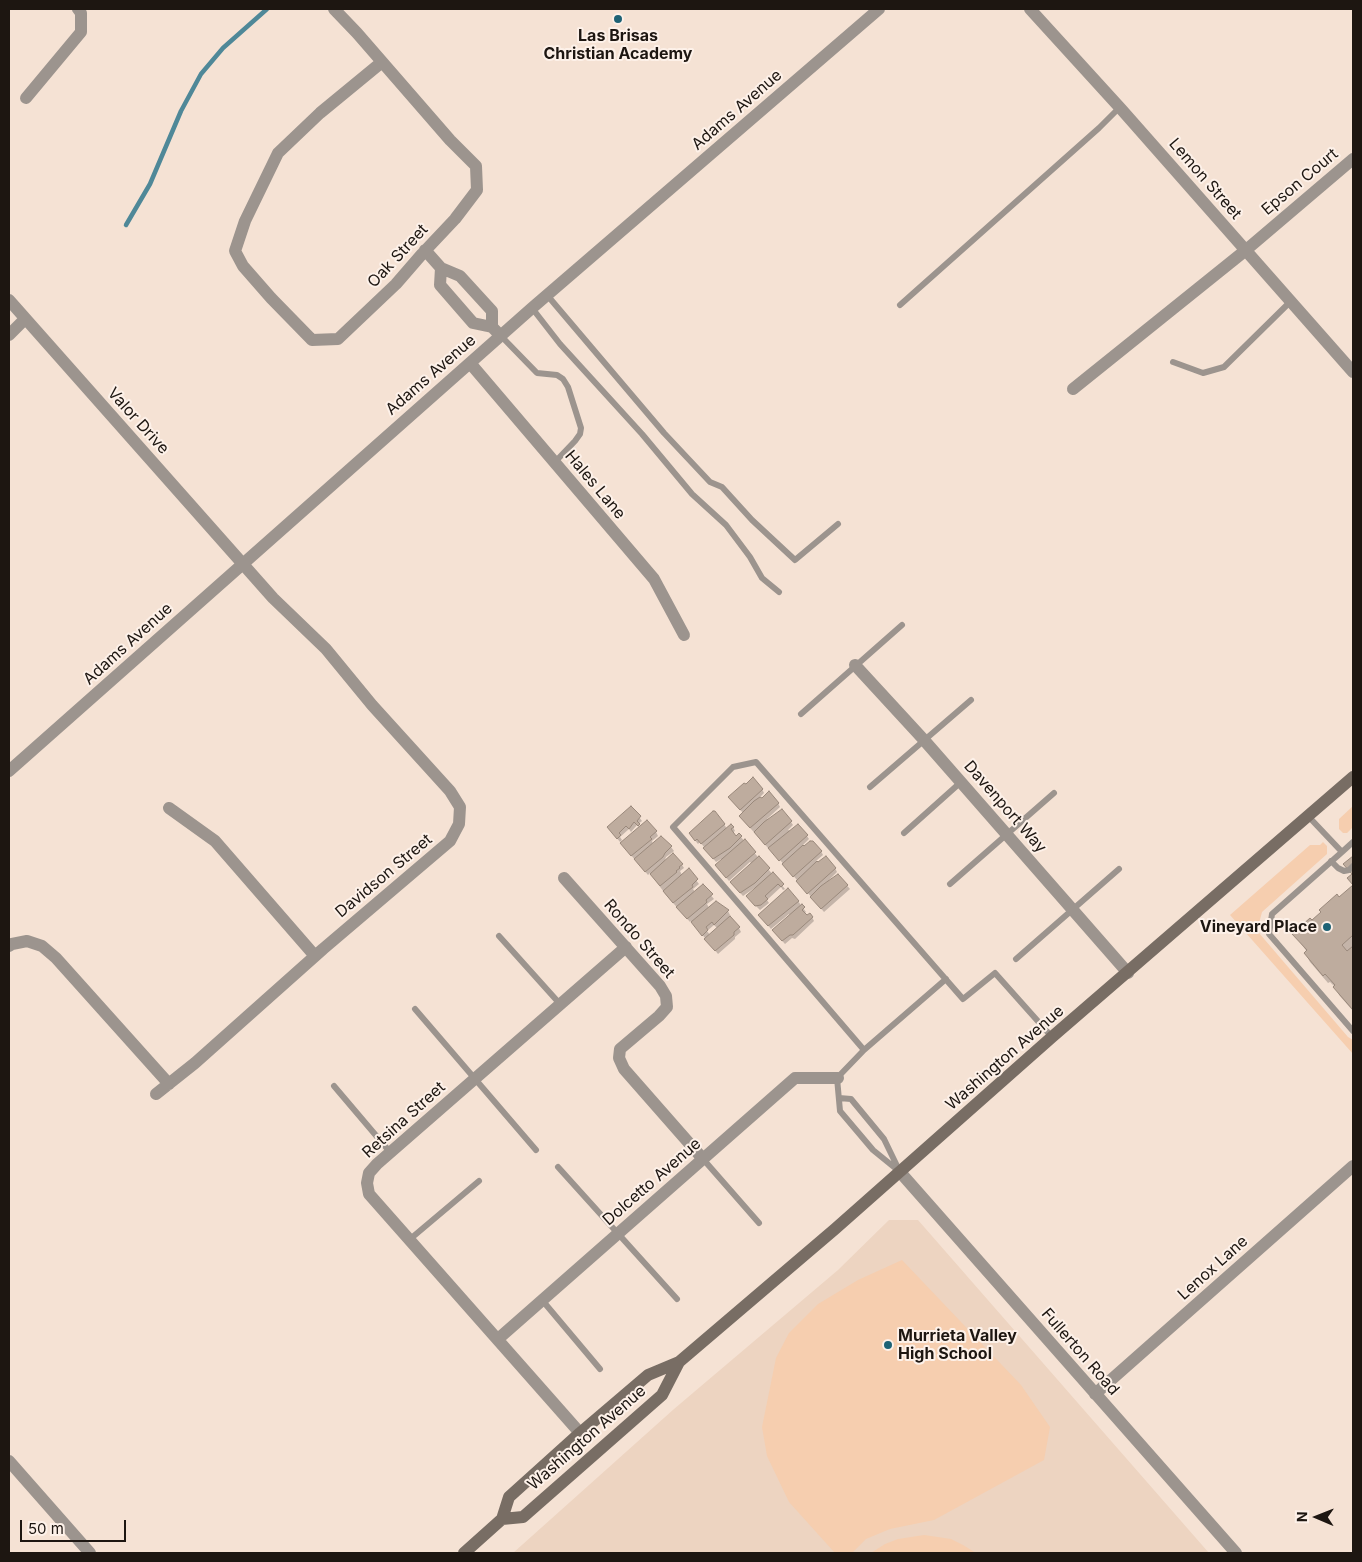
<!DOCTYPE html>
<html>
<head>
<meta charset="utf-8">
<style>
	body { margin:0 }
	#map { position:relative; width:1362px; height:1562px; overflow:hidden; background:#f5e2d4; font-family:Inter,sans-serif }
	canvas { display:block }
	.frame { position:absolute; inset:0; border:10px solid #1d1611; pointer-events:none }
	.north { position:absolute; left:1292px; top:1492px; width:50px; height:50px; -webkit-text-stroke:4px #fdf1e9; paint-order:stroke; rotate:271deg; font-size:14px; font-weight:700; line-height:20px; text-align:center; color:#1d1611 }
	.north::after { content:''; display:block; margin:auto; width:18px; height:22px; background:#1d1611; clip-path:polygon(50% 0,100% 100%,50% 72%,0 100%) }
	.scale { position:absolute; left:20px; top:1520px; width:106px; height:22px; box-sizing:border-box; border:2px solid #1d1611; border-top:0; padding-left:6px; font-size:15px; line-height:18px; white-space:nowrap; color:#1d1611; -webkit-text-stroke:4px #fdf1e9; paint-order:stroke }
</style>
</head>
<body>
<div id="map">
<canvas width="1362" height="1562"></canvas>
<div class="frame"></div>
<div class="north">N</div>
<div class="scale">50 m</div>
</div>
<script>
const ctx = document.querySelector('canvas').getContext('2d');
ctx.lineJoin = 'round';
function fill(path, color) {
  ctx.fillStyle = color;
  ctx.fill(path, 'evenodd');
}
function poly(rows) {
  const path = new Path2D();
  for (const r of rows) {
    path.moveTo(r[0], r[1]);
    for (let i = 2; i < r.length; i += 2) path.lineTo(r[i], r[i + 1]);
  }
  return path;
}
function strokePath(path, color, width, dash) {
  ctx.strokeStyle = color;
  ctx.lineWidth = width;
  ctx.lineCap = dash ? 'butt' : 'round';
  ctx.setLineDash(dash || []);
  ctx.stroke(path);
}
function drawText(font, color, halo, rows, align = 'center') {
  ctx.font = font + ' Inter,sans-serif';
  ctx.lineWidth = 4;
  ctx.setLineDash([]);
  ctx.textBaseline = 'middle';
  ctx.strokeStyle = halo;
  ctx.fillStyle = color;
  for (const [text, x, y, turn = 0] of rows) {
    ctx.save();
    ctx.translate(x, y);
    ctx.rotate((+turn || 0) * Math.PI / 180);
    ctx.textAlign = isNaN(turn) ? turn : align;
    if (halo) ctx.strokeText(text, 0, 0);
    ctx.fillText(text, 0, 0);
    ctx.restore();
  }
}
const built = poly([
	[889,1220,918,1220,1209,1553,513,1553,674,1409,838,1270]
]);
const green = poly([
	[1353,806,1353,829,1352,828,1347,833,1343,833,1339,829,1339,819],
	[1323,842,1327,846,1327,854,1262,912,1258,927,1259,933,1348,1037,1353,1040,1353,1054,1230,915,1310,845,1320,845],
	[902,1260,1021,1385,1050,1427,1044,1460,934,1520,890,1529,866,1539,852,1553,835,1553,789,1502,767,1456,762,1427,776,1358,789,1333,818,1304,858,1280],
	[924,1535,951,1539,963,1545,976,1553,871,1553,885,1544,898,1539]
]);
const shadow = poly([
	[762,789,764,793,759,798,778,803,780,807,767,819,768,820,791,822,793,825,788,830,807,836,809,839,802,846,804,848,821,851,823,855,816,861,818,864,835,868,837,872,829,880,830,881,838,875,850,889,824,912,769,847,768,848,743,820,744,814,732,801],
	[631,807,642,821,638,824,640,827,647,822,656,832,658,836,652,841,653,844,661,838,671,847,674,851,666,857,664,863,682,865,684,868,680,871,682,875,688,870,699,884,693,889,695,892,702,885,714,899,707,904,709,908,728,911,730,915,729,916,739,928,741,932,735,937,735,939,718,954,691,921,690,922,666,895,650,873,648,875,624,847,640,828,637,825,631,832,629,829,620,837,622,840,620,842,611,831],
	[714,925,718,929,710,935,707,931],
	[724,824,727,829,733,827,735,831,732,833,736,837,741,837,785,889,783,890,781,887,767,900,769,903,760,910,750,900,756,887,743,896,734,886,752,864,750,862,729,881,719,869,722,861,721,859,716,862,700,842,698,844,692,837],
	[1353,857,1353,1011,1339,995,1335,987,1330,982,1328,983,1310,962,1305,953,1307,952,1294,934,1312,921,1353,886,1349,879,1352,875,1345,865],
	[798,901,806,912,804,914,812,917,814,921,795,939,792,938,785,944,776,934,790,916,789,914,771,929,762,918]
]);
const stream = poly([
	[126,225,150,184,181,111,201,74,223,48,267,9]
]);
const building = poly([
	[753,777,763,789,740,810,728,797,744,783,746,784,753,777],
	[769,791,779,803,750,828,739,816,754,801,760,797,762,798,769,791],
	[631,806,641,816,637,821,640,824,638,826,634,822,629,829,626,826,619,833,621,835,617,839,607,827,631,806],
	[782,809,792,821,765,845,754,832,764,822,782,809],
	[713,811,715,811,725,824,701,844,697,839,695,841,689,833,713,811],
	[647,820,657,831,650,837,652,839,631,856,620,843,647,820],
	[731,824,734,827,731,829,736,836,739,833,742,836,730,848,713,859,703,848,731,824],
	[798,824,808,835,779,861,768,848,798,824],
	[661,836,672,846,665,853,663,857,645,872,634,859,661,836],
	[745,839,756,852,726,878,715,865,745,839],
	[810,841,813,841,822,851,793,877,782,864,803,845,804,846,810,841],
	[673,853,683,864,679,867,680,868,676,871,677,872,660,886,650,874,673,853],
	[759,856,770,868,755,883,740,893,730,882,759,856],
	[826,856,836,868,807,894,796,881,817,861,818,862,826,856],
	[1353,856,1353,935,1342,945,1347,951,1353,946,1353,1010,1333,987,1335,985,1325,974,1323,976,1304,953,1307,950,1292,934,1310,918,1312,920,1321,912,1319,910,1337,894,1339,897,1353,885,1347,878,1352,874,1343,864,1353,856],
	[689,868,698,879,692,885,693,887,673,903,663,891,689,868],
	[773,872,784,884,781,887,778,884,765,896,768,899,761,905,755,906,746,896,773,872],
	[838,874,848,885,821,909,810,897,821,886,838,874],
	[703,884,713,894,706,900,707,902,705,904,687,919,676,907,703,884],
	[788,888,799,901,768,926,758,915,788,888],
	[716,901,729,910,714,925,712,922,706,927,708,930,702,936,691,922,716,901],
	[802,904,805,907,802,910,807,915,810,913,813,917,793,935,790,935,782,941,772,930,802,904],
	[730,916,740,927,734,932,734,935,715,951,704,939,730,916]
]);
const service = poly([
	[547,295,664,433,710,482,722,487,752,520,795,560,838,524],
	[900,305,1099,128,1120,107],
	[532,308,560,344,642,434,692,494,726,525,750,557,762,578,779,592],
	[501,336,537,373,557,375,563,379,568,387,581,428,580,434,575,441,554,463],
	[1173,362,1203,373,1224,367,1290,302],
	[801,714,902,625],
	[870,787,971,700],
	[1308,816,1342,852,1272,914,1269,934,1353,1031],
	[904,833,961,782],
	[1342,852,1353,842],
	[1331,861,1338,868,1344,871,1349,870,1353,866],
	[950,884,1054,793],
	[499,936,560,1004],
	[1016,959,1119,869],
	[415,1009,536,1150],
	[864,1050,673,827,733,767,756,762,963,999,995,973,1052,1037],
	[334,1086,390,1152],
	[839,1098,851,1099,884,1139,899,1170],
	[703,1159,759,1223],
	[558,1167,677,1299],
	[900,1172,873,1150,840,1111,837,1078,864,1050,946,979],
	[409,1240,479,1181],
	[542,1300,600,1369]
]);
const minor = poly([
	[334,9,357,33,450,140,476,166,477,190,455,219,422,254,396,284,338,339,312,340,271,298,243,266,235,251,245,221,278,153,320,113,382,62],
	[1030,9,1122,110,1353,372],
	[26,98,81,32,81,13,78,9],
	[425,250,441,268,460,276,492,311,492,327],
	[441,268,440,285,473,323,492,327,498,333],
	[9,300,273,598,326,649,372,705,450,791,460,807,459,824,450,841,323,949,195,1063,156,1094],
	[9,335,25,319],
	[470,363,654,579,684,635],
	[1073,389,1246,250,1353,159],
	[855,665,924,740,1128,973],
	[9,771,532,308,879,9],
	[169,808,215,841,315,956],
	[564,878,660,986,666,996,667,1007,659,1016,620,1049,619,1058,624,1069,703,1159],
	[9,946,12,944,27,941,42,946,56,958,169,1084],
	[900,1172,1236,1553],
	[498,1339,795,1078,838,1078],
	[1095,1394,1353,1166],
	[580,1433,369,1194,367,1183,369,1173,377,1164,626,947]
]);
const tertiary = poly([
	[9,1461,90,1553]
]);
const secondary = poly([
	[502,1519,523,1517,662,1395,679,1362],
	[464,1553,502,1519,509,1497,580,1433,648,1375,679,1362,835,1229,1052,1037,1353,777]
]);
const markers = [
	[618,19,5,"#1e6275"],
	[1327,927,5,"#1e6275"],
	[888,1345,5,"#1e6275"]
];
const poiNames = [
	["Las Brisas",618,36],
	["Christian Academy",618,54],
	["Vineyard Place",1317,927,"right"],
	["Murrieta Valley",898,1336,"left"],
	["High School",898,1354,"left"]
];
const streetNames = [
	["Adams Avenue",737,110,-41],
	["Lemon Street",1205,179,49],
	["Epson Court",1300,182,-40],
	["Oak Street",398,256,-47],
	["Adams Avenue",431,375,-41],
	["Valor Drive",138,421,48],
	["Hales Lane",595,485,50],
	["Adams Avenue",128,644,-42],
	["Davenport Way",1005,807,49],
	["Davidson Street",384,876,-40],
	["Rondo Street",639,939,49],
	["Washington Avenue",1005,1058,-41],
	["Retsina Street",404,1120,-42],
	["Dolcetto Avenue",652,1182,-41],
	["Lenox Lane",1213,1268,-42],
	["Fullerton Road",1080,1352,49],
	["Washington Avenue",587,1438,-41]
];
fill(built, '#edd4c1');
fill(green, '#f6ceaf');
fill(shadow, '#0003');
strokePath(stream, '#4f8898', 4.5);
fill(building, '#beac9e');
strokePath(building, '#99887b', 1);
strokePath(service, '#9c948e', 6);
strokePath(minor, '#9c948e', 12);
strokePath(tertiary, '#9c948e', 12);
strokePath(secondary, '#786d64', 12);
for (const [x, y, r, color] of markers) {
  const dot = new Path2D();
  dot.arc(x, y, r, 0, 2 * Math.PI);
  ctx.fillStyle = color;
  ctx.fill(dot);
  strokePath(dot, '#fdf1e9', 2);
}
drawText('bold 16px', '#1d1611', '#fdf1e9', poiNames);
drawText('16px', '#1d1611', '#fdf1e9', streetNames);
</script>
</body>
</html>
